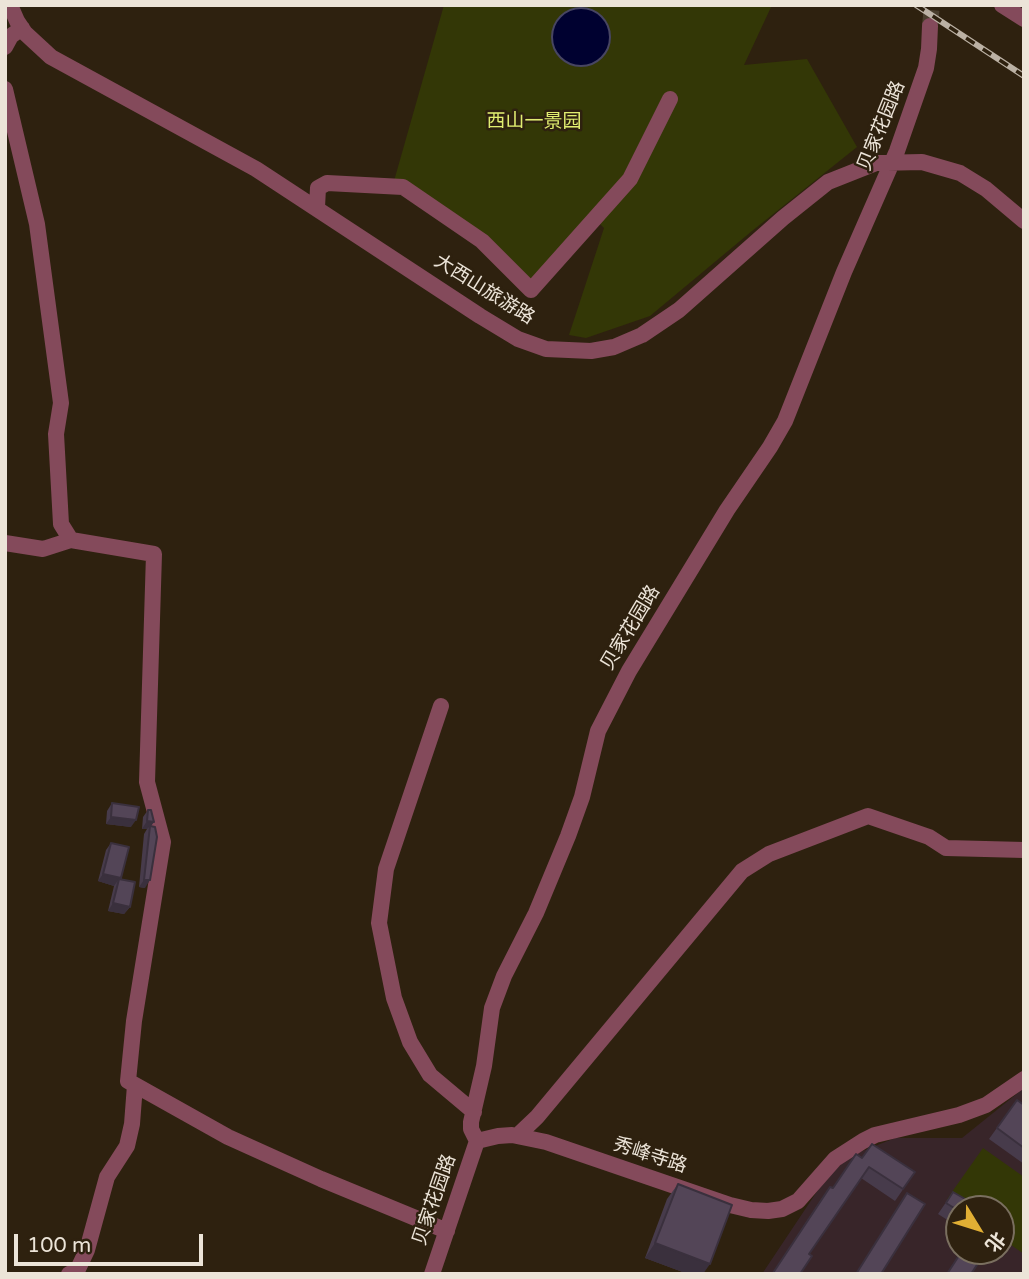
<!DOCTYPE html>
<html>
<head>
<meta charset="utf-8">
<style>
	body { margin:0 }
	#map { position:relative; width:1029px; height:1279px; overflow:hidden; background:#2e210f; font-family:"Varela Round","Noto Sans SC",sans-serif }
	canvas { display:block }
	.frame { position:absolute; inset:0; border:7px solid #ece4d8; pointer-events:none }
	.north { position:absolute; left:945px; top:1195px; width:70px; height:70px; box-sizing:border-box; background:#2e210f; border:2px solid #7a6f5f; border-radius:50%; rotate:128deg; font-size:19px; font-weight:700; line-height:28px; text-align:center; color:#ece4d8 }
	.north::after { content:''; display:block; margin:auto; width:24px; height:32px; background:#e1af34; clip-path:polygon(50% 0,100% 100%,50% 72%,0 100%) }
	.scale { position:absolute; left:14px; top:1234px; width:189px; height:32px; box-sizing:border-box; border:4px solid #ece4d8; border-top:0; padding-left:9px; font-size:21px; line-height:24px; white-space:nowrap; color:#ece4d8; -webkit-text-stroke:5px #2e210f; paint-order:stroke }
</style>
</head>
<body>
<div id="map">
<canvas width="1029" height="1279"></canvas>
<div class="frame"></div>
<div class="north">北</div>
<div class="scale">100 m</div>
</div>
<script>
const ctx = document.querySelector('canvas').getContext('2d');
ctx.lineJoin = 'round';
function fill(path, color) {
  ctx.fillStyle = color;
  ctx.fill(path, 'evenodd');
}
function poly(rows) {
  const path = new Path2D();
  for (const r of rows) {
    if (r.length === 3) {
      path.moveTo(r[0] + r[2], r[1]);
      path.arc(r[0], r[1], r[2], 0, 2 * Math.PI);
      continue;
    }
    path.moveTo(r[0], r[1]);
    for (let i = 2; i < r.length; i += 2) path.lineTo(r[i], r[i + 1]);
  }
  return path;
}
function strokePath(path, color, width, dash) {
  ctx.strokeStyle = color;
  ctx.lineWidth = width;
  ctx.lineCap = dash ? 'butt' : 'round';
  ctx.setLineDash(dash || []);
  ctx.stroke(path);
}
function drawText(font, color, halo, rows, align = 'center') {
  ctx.font = font + ' "Varela Round","Noto Sans SC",sans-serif';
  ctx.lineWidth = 5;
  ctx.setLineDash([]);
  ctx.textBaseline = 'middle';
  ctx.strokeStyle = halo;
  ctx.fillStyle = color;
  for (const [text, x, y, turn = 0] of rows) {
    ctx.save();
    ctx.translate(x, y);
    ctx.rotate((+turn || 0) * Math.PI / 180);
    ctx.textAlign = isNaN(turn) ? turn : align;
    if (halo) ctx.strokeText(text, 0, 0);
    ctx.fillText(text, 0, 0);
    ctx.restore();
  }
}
const education = poly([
	[1024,1088,1024,1274,762,1274,826,1178,850,1156,895,1138,962,1138],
	[959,1209,1001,1209,1001,1251,959,1251]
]);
const green = poly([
	[444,5,772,5,744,65,807,59,857,147,752,231,650,316,586,338,569,335,604,228,600,224,532,297,478,244,392,188],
	[983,1148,1024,1177,1024,1254,1001,1238,1001,1209,961,1209,947,1199]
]);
const water = poly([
	[581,37,29]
]);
const minorTunnel = poly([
	[930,26,932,5]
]);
const minor = poly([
	[10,5,17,21,25,33,51,57,256,169,480,316,518,339,546,349,591,351,614,347,642,335,679,310,783,218,828,182,876,163,922,162,960,173,986,189,1024,221],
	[1002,5,1024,19],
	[5,47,11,36,22,28],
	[5,89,37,224,61,403,56,434,61,524,71,540,154,554,147,782,163,842,134,1021,128,1081,228,1137,321,1179,447,1231],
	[317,207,318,188,327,183,403,187,482,241,531,290,630,179,670,99],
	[5,543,43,549,71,540],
	[441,706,386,869,379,923,394,998,410,1042,430,1075,474,1112],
	[517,1136,537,1117,742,871,769,854,868,816,929,837,946,848,1024,850],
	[477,1141,498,1136,512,1135,546,1142,730,1205,751,1210,768,1211,782,1209,798,1201,835,1159,863,1141,875,1135,959,1115,986,1105,1024,1079],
	[69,1274,77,1271,87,1250,107,1177,127,1146,132,1124,135,1085],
	[432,1274,477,1141,471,1129,471,1122,484,1066,492,1008,504,976,536,913,568,836,582,797,598,731,629,671,727,510,770,447,785,421,844,272,897,151,926,68,929,49,930,26]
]);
const rail = poly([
	[916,5,1024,76]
]);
const wall = poly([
	[112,803,131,827,106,824,107,811],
	[148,810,151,826,145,888,139,887,144,834,147,829,142,829,143,817],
	[111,843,120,879,130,907,124,914,108,911,114,886,98,881,106,850],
	[1017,1100,1024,1105,1024,1164,989,1139],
	[862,1158,915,1172,895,1201,861,1178,809,1254,800,1274,772,1274,822,1198],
	[678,1184,703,1274,688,1274,645,1258,667,1199],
	[953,1192,959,1209,959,1223,957,1226,938,1214]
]);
const shadedWall = poly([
	[111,817,136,820,131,827,106,824],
	[147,821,154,822,149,829,150,826,147,829,142,829],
	[103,874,121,878,119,879,114,886,98,881],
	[144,880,150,880,145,888,139,887],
	[113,903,130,907,124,914,108,911],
	[655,1243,710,1264,703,1274,688,1274,645,1258]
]);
const building = poly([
	[112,803,139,807,136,820,111,817,112,803],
	[148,810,151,810,154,822,147,821,148,810],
	[150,826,155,827,157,837,150,880,144,880,150,826],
	[111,843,129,847,121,878,103,874,111,843],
	[119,879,135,882,130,907,113,903,119,879],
	[1017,1100,1024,1105,1024,1148,997,1128,1017,1100],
	[872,1144,915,1172,903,1189,869,1167,809,1254,812,1256,800,1274,773,1273,830,1187,833,1188,856,1154,862,1158,872,1144],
	[678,1184,732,1205,710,1264,655,1243,678,1184],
	[953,1192,972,1203,968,1209,959,1209,959,1211,946,1203,953,1192],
	[907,1193,925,1204,881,1274,856,1274,907,1193],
	[962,1251,986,1251,971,1274,947,1274,962,1251]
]);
const parkNames = [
	["西山一景园",534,122]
];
const streetNames = [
	["贝家花园路",882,126,-68],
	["大西山旅游路",484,290,32],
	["贝家花园路",631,628,-59],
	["秀峰寺路",650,1156,18],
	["贝家花园路",435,1200,-71]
];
fill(education, '#382529');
fill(green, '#333706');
fill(water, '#000130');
strokePath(water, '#474562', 2);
strokePath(minorTunnel, '#4a3e2d', 16, [16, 8]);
strokePath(minor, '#844a5b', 16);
strokePath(rail, '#bbb1a4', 6);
strokePath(rail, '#2e210f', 3.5, [10]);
fill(wall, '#473b4b');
fill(shadedWall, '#3a303d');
fill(building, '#534557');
strokePath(building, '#3a303d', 2);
drawText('19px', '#e1ed70', '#2e210f', parkNames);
drawText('19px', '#ece4d8', '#2e210f', streetNames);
</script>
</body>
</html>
